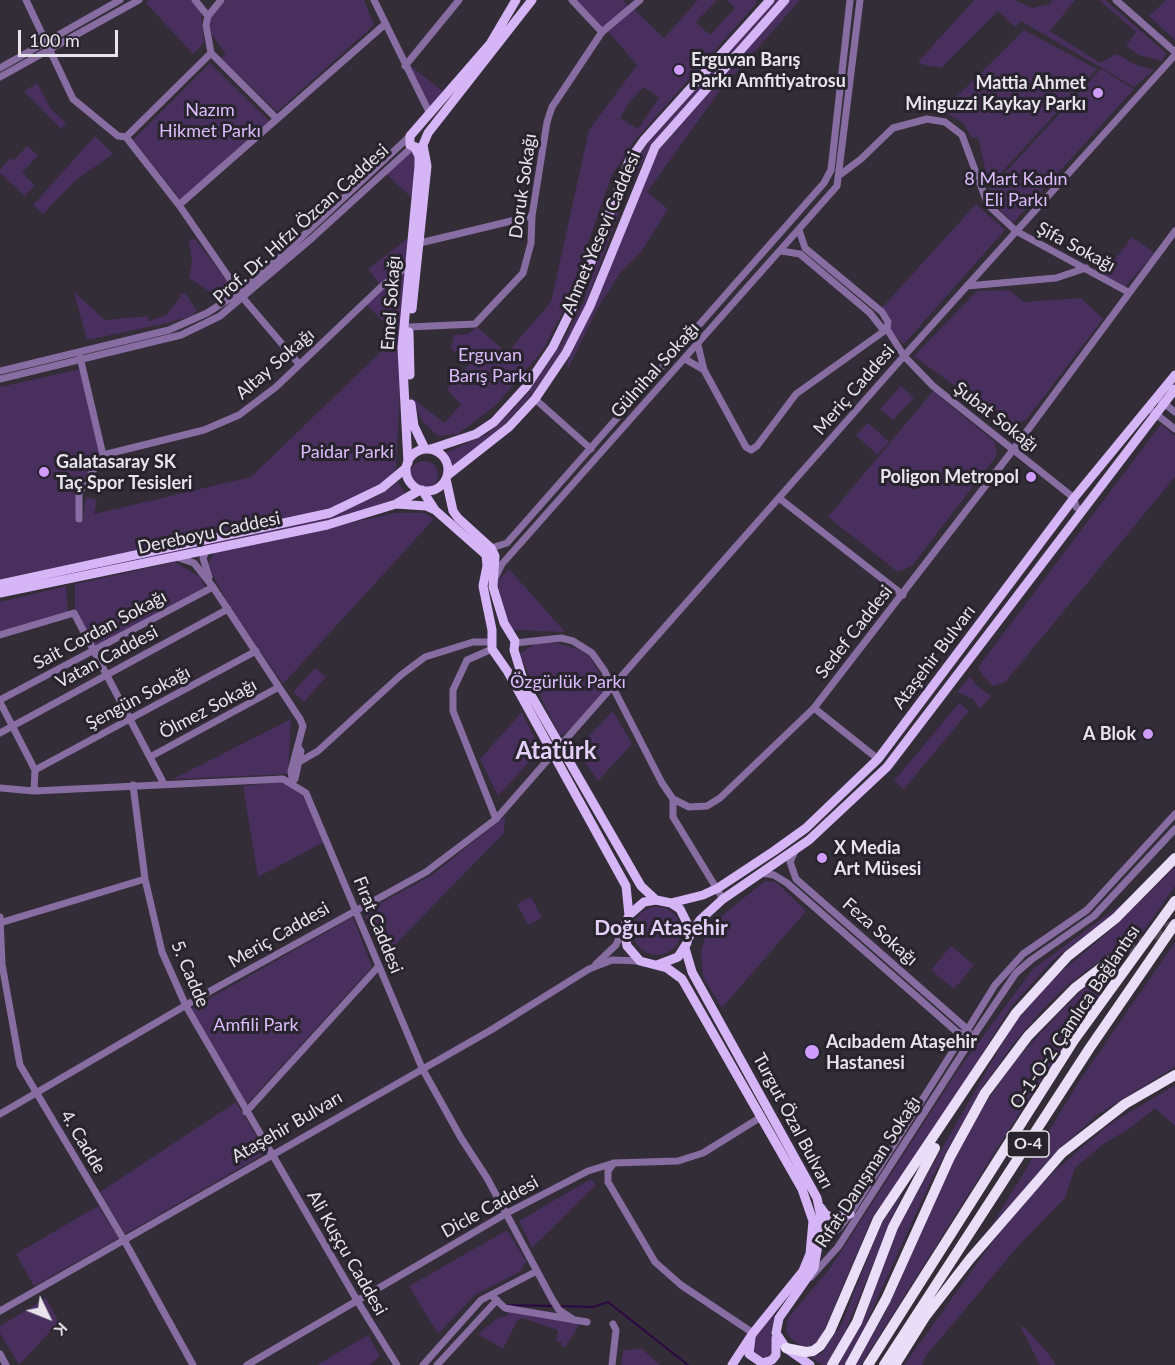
<!DOCTYPE html>
<html>
<head>
<meta charset="utf-8">
<style>
	body { margin:0 }
	#map { position:relative; width:1175px; height:1365px; overflow:hidden; background:#322d37; font-family:Lato,sans-serif }
	canvas { display:block }
	.north { position:absolute; left:18px; top:1287px; width:60px; height:60px; -webkit-text-stroke:4px #28242d; paint-order:stroke; rotate:133deg; font-size:16px; font-weight:700; line-height:24px; text-align:center; color:#e7e4eb }
	.north::after { content:''; display:block; margin:auto; width:21px; height:27px; background:#e7e4eb; clip-path:polygon(50% 0,100% 100%,50% 72%,0 100%) }
	.scale { position:absolute; left:18px; top:30px; width:100px; height:27px; box-sizing:border-box; border:3px solid #e7e4eb; border-top:0; padding-left:8px; font-size:18px; line-height:21px; white-space:nowrap; color:#e7e4eb; -webkit-text-stroke:4px #28242d; paint-order:stroke }
</style>
</head>
<body>
<div id="map">
<canvas width="1175" height="1365"></canvas>
<div class="north">K</div>
<div class="scale">100 m</div>
</div>
<script>
const ctx = document.querySelector('canvas').getContext('2d');
ctx.lineJoin = 'round';
function fill(path, color) {
  ctx.fillStyle = color;
  ctx.fill(path, 'evenodd');
}
function poly(rows) {
  const path = new Path2D();
  for (const r of rows) {
    if (r.length === 3) {
      path.moveTo(r[0] + r[2], r[1]);
      path.arc(r[0], r[1], r[2], 0, 2 * Math.PI);
      continue;
    }
    path.moveTo(r[0], r[1]);
    for (let i = 2; i < r.length; i += 2) path.lineTo(r[i], r[i + 1]);
  }
  return path;
}
function strokePath(path, color, width, dash) {
  ctx.strokeStyle = color;
  ctx.lineWidth = width;
  ctx.lineCap = dash ? 'butt' : 'round';
  ctx.setLineDash(dash || []);
  ctx.stroke(path);
}
function drawText(font, color, halo, rows, align = 'center') {
  ctx.font = font + ' Lato,sans-serif';
  ctx.lineWidth = 6;
  ctx.setLineDash([]);
  ctx.textBaseline = 'middle';
  ctx.strokeStyle = halo;
  ctx.fillStyle = color;
  for (const [text, x, y, turn = 0] of rows) {
    ctx.save();
    ctx.translate(x, y);
    ctx.rotate((+turn || 0) * Math.PI / 180);
    ctx.textAlign = isNaN(turn) ? turn : align;
    if (halo) ctx.strokeText(text, 0, 0);
    ctx.fillText(text, 0, 0);
    ctx.restore();
  }
}
const green = poly([
	[149,0,191,0,201,12,204,43,193,54,146,3],
	[227,0,364,0,374,25,277,112,221,58,226,54,209,31,210,15],
	[576,0,622,0,629,6,602,30],
	[698,0,717,0,696,22,710,35,735,8,727,0,756,0,756,4,636,139,612,175,566,306,543,350,495,406,458,434,438,436,422,421,410,396,444,423,461,405,447,389,469,365,451,348,454,335,468,334,477,327,507,353,551,302,589,130,637,65,608,31,634,9,664,38],
	[644,87,659,98,638,129,620,118,630,101],
	[775,0,780,0,652,144,626,194,578,325,552,366,532,394,496,434,454,469,445,453,487,434,507,416,528,393,563,341,583,303,618,197,631,167,648,143],
	[789,0,800,0,718,93,647,192,668,209,641,252,621,272,597,309,568,369,567,363,595,304,630,213,659,150],
	[974,0,1015,0,1032,8,1049,4,1053,0,1075,0,1050,31,1100,63,1117,54,1136,65,1154,70,1134,87,1021,21,1015,27,998,11,941,68,921,64,918,62],
	[1099,0,1105,0,1166,53,1162,61,1139,55,1126,46,1136,32],
	[1166,0,1175,0,1175,40,1149,16],
	[1024,30,1097,69,989,186,978,137,972,138,963,123,942,111],
	[210,63,269,121,181,201,133,140],
	[408,64,444,92,431,111],
	[1101,69,1134,89,1013,223,996,206,987,192],
	[37,83,51,109,66,123,61,129,24,91],
	[95,136,113,154,76,180,43,214,33,205],
	[27,146,38,155,22,173,35,185,25,196,0,173,0,170,10,158,13,161],
	[411,148,418,154,411,197,385,173],
	[976,204,1005,230,904,344,893,334,880,310],
	[1132,237,1155,253,1125,287,1092,269,1110,266],
	[408,238,396,468,380,488,330,513,0,579,0,387,81,369,101,453,77,491,78,518,83,517,86,497,97,500,94,514,251,477,392,341,391,330,363,301,380,285,368,269],
	[195,239,231,286,218,297,189,278,192,263,189,240],
	[1009,290,1024,302,1081,298,1103,319,1026,420,1008,425,914,356,977,291],
	[74,292,105,320,148,316,149,321,166,315,181,296,178,293,186,294,197,311,191,316,167,323,87,340],
	[901,386,914,398,893,420,880,409],
	[933,391,995,442,997,455,912,566,898,572,828,517],
	[868,423,889,442,877,455,856,435],
	[1161,424,1175,436,1175,477,1005,682,993,686,983,676,978,667],
	[424,475,14],
	[398,482,407,496,322,523,0,589,0,586,331,516,382,494],
	[395,513,424,513,434,519,283,684,234,614,211,572,209,563,214,553],
	[175,562,200,577,206,589,93,650,75,610,75,584],
	[509,569,565,632,514,630,506,621,497,581],
	[66,586,68,612,0,634,0,602],
	[536,643,558,643,580,650,590,657,608,688,570,730,560,736,519,654],
	[315,668,326,677,304,702,293,692],
	[970,676,976,685,991,696,980,709,973,699,957,692],
	[959,703,969,711,904,789,894,781],
	[613,711,632,744,598,781,576,749],
	[522,712,540,750,498,796,480,759],
	[291,719,288,774,173,779],
	[284,782,305,797,324,842,258,877,243,786],
	[505,816,504,833,383,957,364,912,432,875],
	[1175,867,1175,886,1031,1095,861,1365,855,1365,885,1313,953,1160,983,1107,1015,1061,1058,1014,1098,974,1116,961,1111,952,1068,985,1044,1008,1014,1043,984,1085,933,1176,861,1335,844,1365,838,1365,866,1310,897,1227,1014,1023,1056,976,1112,929],
	[765,881,776,882,806,911,722,1008,703,977,701,952,708,927],
	[531,897,542,918,528,925,517,904],
	[1130,898,1107,919,1051,962,1011,1007,933,1133,872,1218,820,1340,811,1346,801,1346,789,1337,786,1330,788,1318,831,1267,958,1070,1033,969],
	[657,931,24],
	[353,917,372,967,247,1104,191,1009],
	[1175,942,1175,1067,1097,1115,1052,1156,987,1233,1080,1080],
	[951,946,974,965,954,989,931,970],
	[1175,1085,1175,1126,1155,1108,1129,1129,1103,1144,1075,1168,1065,1198,1020,1244,925,1357,922,1365,904,1365,1009,1219,1059,1167,1110,1124],
	[236,1102,266,1153,125,1234,100,1192],
	[591,1179,596,1185,532,1248,519,1221],
	[903,1192,844,1335,828,1365,823,1365,810,1357,822,1353,842,1323,881,1224],
	[98,1206,119,1238,34,1286,16,1254],
	[507,1230,526,1261,521,1271,475,1295,438,1334,409,1286],
	[46,1298,59,1322,19,1365,0,1333,0,1326],
	[507,1310,580,1324,565,1347,561,1346,562,1342,556,1341,558,1330,522,1318,517,1321,503,1349,478,1334,499,1317,507,1316],
	[775,1314,771,1330,772,1354,763,1358,753,1354,755,1335],
	[1023,1326,1048,1353,1056,1365,1040,1365,1021,1328],
	[368,1335,380,1356,370,1365,317,1365],
	[641,1348,660,1365,621,1365,623,1351]
]);
const stream = poly([
	[505,1305,553,1306],
	[559,1306,593,1307,608,1302,688,1365]
]);
const highwayTunnel = poly([
	[1114,958,1175,924]
]);
const minor = poly([
	[26,0,73,99,118,136,126,137,179,205,243,298,299,364],
	[195,0,208,16,206,25,211,53,277,119],
	[374,0,430,114],
	[572,0,602,32],
	[1116,0,1175,52],
	[208,16,221,0],
	[405,66,459,0],
	[0,68,120,0],
	[0,77,139,0],
	[126,137,211,53],
	[841,174,861,159,893,128,927,119,945,122,962,135,988,205,1016,231,1128,292],
	[179,205,384,25],
	[799,230,805,248,882,312,888,322,887,329],
	[420,243,532,216],
	[781,251,800,254,870,313,881,327,887,329,904,356,933,386,1074,498,1076,507,1082,511],
	[967,286,1056,278,1086,268],
	[409,327,475,324,523,273,531,243,532,216,547,122,552,107,602,32,640,0],
	[698,345,704,370,746,447,751,450,757,446,796,394,887,329],
	[685,359,704,370],
	[0,371,169,330,207,313,240,292,276,261,410,136],
	[0,379,181,335,220,316,311,239,412,147],
	[535,399,591,449],
	[1161,401,1175,412],
	[1152,411,1175,429],
	[103,455,204,430,239,415,276,387,381,287,409,265],
	[779,498,903,595],
	[79,519,79,493,103,455,80,357],
	[491,548,507,543,824,183,831,170,850,0],
	[206,551,203,558,209,577],
	[179,558,194,563,213,587,300,719,303,726,291,771,293,785],
	[496,576,502,564,837,186,860,0],
	[0,635,74,613,164,784],
	[515,643,561,638,573,641,592,653,604,670,662,783,673,799,689,807,707,806,720,798,814,708,1013,450,1175,231],
	[492,649,467,660,453,690,453,711,496,819],
	[0,700,213,587],
	[0,702,35,770,34,791],
	[814,708,878,759],
	[0,733,228,609],
	[559,747,904,356,1175,55],
	[150,757,279,687],
	[299,762,318,751,401,675,425,657,473,642,491,642],
	[35,770,256,651],
	[295,779,301,751,298,747],
	[133,785,145,879,162,952,186,1006,358,1302,397,1365],
	[0,788,34,791,283,779,306,793,422,1068,461,1138,487,1178,552,1299,559,1310,574,1320],
	[673,799,673,817,723,899],
	[795,851,790,862,796,879,967,1029,970,1035,969,1043,838,1247,811,1277],
	[761,873,774,875,787,883,957,1032,967,1035],
	[0,917,2,964,20,1065,124,1240,193,1365],
	[0,923,145,879],
	[596,964,616,945,623,929],
	[970,1041,1016,973,1031,960,1094,916,1175,829],
	[958,1045,995,985,1023,954,1087,910,1175,814],
	[246,1112,378,967],
	[0,1114,212,990,426,872,496,819,552,755],
	[614,1163,608,1171,608,1182,655,1262,681,1285,753,1333],
	[818,1248,839,1228,850,1214,958,1043],
	[492,1296,505,1308,587,1322],
	[0,1311,491,1030,589,969,612,960,640,961],
	[0,1354,6,1365],
	[247,1365,507,1213,588,1171,614,1163,678,1161,703,1153,761,1117],
	[423,1365,481,1300,537,1271],
	[437,1365,497,1300],
	[612,1365,616,1330,613,1324]
]);
const major = poly([
	[423,145,428,133,532,0],
	[418,148,410,145,410,136,490,44,516,0],
	[412,309,427,166,423,145],
	[409,332,410,375],
	[411,404,414,426,425,449],
	[431,449,476,434,494,422,526,387,553,347,579,294,629,161,644,140,770,0],
	[427,470,21],
	[408,463,402,348,419,166,419,156,415,148],
	[448,475,509,427,535,399,566,353,590,306,655,147,785,0],
	[446,479,453,511,458,518,491,548,495,556,493,587,504,623,515,641,514,650,524,683,641,886,656,900],
	[422,490,435,510,486,555,487,566,483,586,492,630,492,649,508,672,626,886,629,915],
	[396,504,426,506,435,510],
	[0,584,330,513,382,488,406,468],
	[0,593,327,525,396,504,420,490],
	[671,903,703,895,718,888,774,851,806,828,878,759,1074,498,1175,375],
	[689,937,700,920,723,899,809,840,887,767,1175,389],
	[685,948,692,972,817,1198,822,1222,814,1268,779,1318,776,1333,786,1348,810,1365],
	[657,965,678,957,687,943,689,927,680,909,671,903,656,900,644,902,629,915,624,927,627,946,640,961,667,968,682,979,802,1189,813,1221,810,1254,803,1271,753,1333,732,1365],
	[821,1208,826,1215,832,1217,850,1214],
	[751,1338,749,1354,762,1363,772,1360,776,1355,776,1338]
]);
const highway = poly([
	[786,1348,806,1352,813,1351,820,1346,830,1331,878,1219,1016,1013,1068,956,1116,918,1175,858],
	[832,1365,857,1322,893,1227,935,1148],
	[850,1365,886,1299,950,1157,985,1093,1028,1036,1075,988,1114,958],
	[868,1365,1074,1040,1175,901],
	[884,1365,1089,1049,1175,924],
	[895,1365,925,1317,970,1259,1062,1153,1125,1104,1175,1075]
]);
const markers = [
	[679,70,6,"#d09dff"],
	[1098,93,6,"#d09dff"],
	[44,472,6,"#d09dff"],
	[1031,477,6,"#d09dff"],
	[1148,734,6,"#d09dff"],
	[822,858,6,"#d09dff"],
	[812,1052,8,"#d09dff"]
];
const shields = [
	[1028,1144,42]
];
const shieldNames = [
	["O-4",1028,1144]
];
const poiNames = [
	["Erguvan Barış",691,60],
	["Parkı Amfitiyatrosu",691,81],
	["Mattia Ahmet",1086,83,"right"],
	["Minguzzi Kaykay Parkı",1086,104,"right"],
	["Galatasaray SK",56,462],
	["Taç Spor Tesisleri",56,483],
	["Poligon Metropol",1019,477,"right"],
	["A Blok",1136,734,"right"],
	["X Media",834,848],
	["Art Müsesi",834,869],
	["Acıbadem Ataşehir",826,1042],
	["Hastanesi",826,1063]
];
const parkNames = [
	["Nazım",210,110],
	["Hikmet Parkı",210,131],
	["8 Mart Kadın",1016,179],
	["Eli Parkı",1016,200],
	["Erguvan",490,355],
	["Barış Parkı",490,376],
	["Paidar Parki",347,452],
	["Özgürlük Parkı",568,682],
	["Amfili Park",256,1025]
];
const streetNames = [
	["Doruk Sokağı",523,186,-82],
	["Prof. Dr. Hıfzı Özcan Caddesi",301,224,-42],
	["Ahmet Yesevi Caddesi",601,233,-67],
	["Şifa Sokağı",1076,247,28],
	["Emel Sokağı",391,303,-86],
	["Altay Sokağı",275,364,-41],
	["Gülnihal Sokağı",655,370,-48],
	["Meriç Caddesi",854,390,-49],
	["Şubat Sokağı",996,417,38],
	["Dereboyu Caddesi",209,533,-12],
	["Sait Cordan Sokağı",100,630,-28],
	["Sedef Caddesi",854,632,-52],
	["Vatan Caddesi",107,657,-28],
	["Ataşehir Bulvarı",934,657,-53],
	["Şengün Sokağı",138,698,-28],
	["Ölmez Sokağı",208,709,-28],
	["Fırat Caddesi",378,925,68],
	["Feza Sokağı",880,932,41],
	["Meriç Caddesi",279,935,-30],
	["5. Cadde",190,974,67],
	["O-1-O-2 Çamlıca Bağlantısı",1075,1017,-56],
	["Turgut Özal Bulvarı",793,1121,62],
	["Ataşehir Bulvarı",287,1127,-30],
	["4. Cadde",83,1142,59],
	["Rıfat Danışman Sokağı",868,1172,-57],
	["Dicle Caddesi",490,1207,-29],
	["Ali Kuşçu Caddesi",347,1253,60]
];
const quarterNames = [
	["Doğu Ataşehir",661,928]
];
const districtNames = [
	["Atatürk",556,751]
];
fill(green, '#482f5d');
strokePath(stream, '#2c0843', 2);
strokePath(highwayTunnel, '#4d4852', 10, [10, 5]);
strokePath(minor, '#886da2', 7);
strokePath(major, '#d6b5f7', 9);
strokePath(highway, '#eaddf7', 10);
for (const [x, y, r, color] of markers) {
  const dot = new Path2D();
  dot.arc(x, y, r, 0, 2 * Math.PI);
  ctx.fillStyle = color;
  ctx.fill(dot);
  strokePath(dot, '#28242d', 2);
}
for (const [x, y, w] of shields) {
  const box = new Path2D();
  box.roundRect(x - w / 2, y - 13, w, 26, 4.5);
  ctx.fillStyle = '#28242d';
  ctx.fill(box);
  strokePath(box, '#e7e4eb', 1.5);
}
drawText('bold 16px', '#e7e4eb', null, shieldNames);
drawText('bold 18px', '#e7e4eb', '#28242d', poiNames, 'left');
drawText('18px', '#dcbbfc', '#28242d', parkNames);
drawText('18px', '#e7e4eb', '#28242d', streetNames);
drawText('bold 21px', '#e3cff8', '#28242d', quarterNames);
drawText('bold 24px', '#e3cff8', '#28242d', districtNames);
</script>
</body>
</html>
